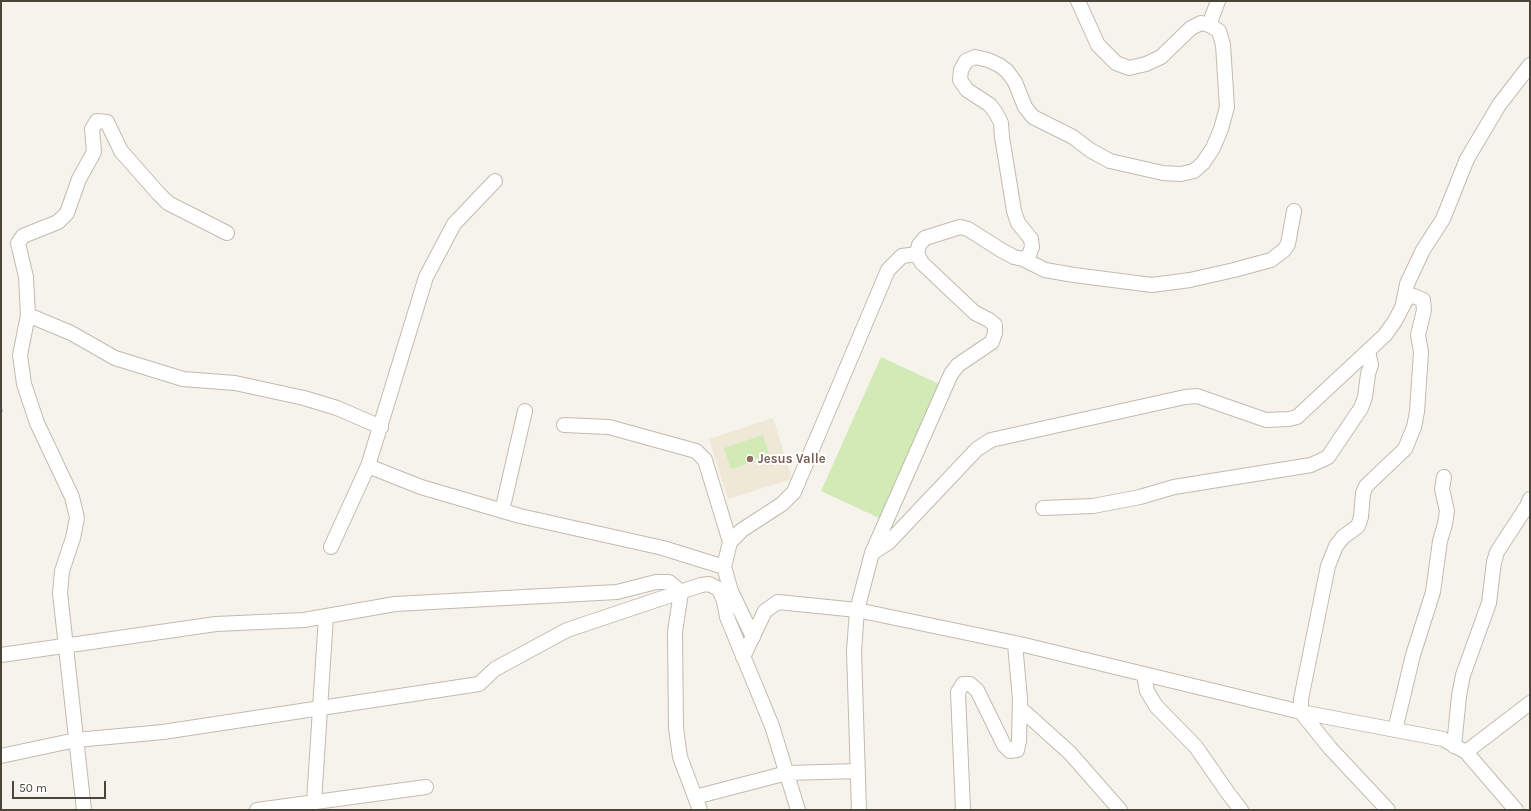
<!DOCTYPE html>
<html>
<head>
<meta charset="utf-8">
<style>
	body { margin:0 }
	#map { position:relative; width:1531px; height:811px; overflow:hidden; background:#f6f3ec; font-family:Karla,sans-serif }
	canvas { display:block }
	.frame { position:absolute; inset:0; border:2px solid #4b4439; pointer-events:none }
	.scale { position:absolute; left:12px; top:781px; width:94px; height:18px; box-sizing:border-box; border:2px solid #4b4439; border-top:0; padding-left:5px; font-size:12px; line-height:14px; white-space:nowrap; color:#4b4439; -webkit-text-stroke:3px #fff; paint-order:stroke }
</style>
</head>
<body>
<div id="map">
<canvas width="1531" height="811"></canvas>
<div class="frame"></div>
<div class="scale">50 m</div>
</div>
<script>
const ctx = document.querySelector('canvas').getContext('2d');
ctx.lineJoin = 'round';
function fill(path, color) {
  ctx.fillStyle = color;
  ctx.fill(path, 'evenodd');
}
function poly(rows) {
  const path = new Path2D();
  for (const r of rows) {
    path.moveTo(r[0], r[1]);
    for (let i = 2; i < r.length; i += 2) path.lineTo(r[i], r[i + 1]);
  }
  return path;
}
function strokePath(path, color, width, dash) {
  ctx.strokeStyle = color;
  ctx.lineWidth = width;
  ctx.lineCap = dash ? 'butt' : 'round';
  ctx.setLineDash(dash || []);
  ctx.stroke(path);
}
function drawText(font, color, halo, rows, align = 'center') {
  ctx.font = font + ' Karla,sans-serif';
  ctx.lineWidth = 4;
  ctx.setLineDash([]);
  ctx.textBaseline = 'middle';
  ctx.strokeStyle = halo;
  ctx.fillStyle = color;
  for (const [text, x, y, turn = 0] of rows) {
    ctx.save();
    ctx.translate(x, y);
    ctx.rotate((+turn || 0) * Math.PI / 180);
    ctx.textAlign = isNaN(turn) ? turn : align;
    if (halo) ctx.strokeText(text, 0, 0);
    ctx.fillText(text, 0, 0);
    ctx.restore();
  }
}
const education = poly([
	[773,418,792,479,728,499,709,439]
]);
const green = poly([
	[881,357,952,390,892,524,821,491],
	[763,435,770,457,731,469,724,448]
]);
const stream = poly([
	[1,410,1,411]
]);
const minor = poly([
	[1209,25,1218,1],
	[1023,259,1045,270,1074,275,1152,285,1190,280,1234,270,1271,260,1284,250,1288,244,1294,211],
	[1403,304,1407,284,1423,250,1443,219,1467,159,1499,105,1530,65],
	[28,315,26,277,18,243,23,236,58,222,67,213,79,179,94,152,92,129,97,121,107,122,121,151,158,193,168,203,227,233],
	[564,425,609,427,696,451,705,460,730,542],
	[368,466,421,487,520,516,663,548,724,567],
	[1043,508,1093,506,1140,497,1174,487,1311,465,1322,460,1328,457,1361,408,1365,397,1368,374,1371,365,1368,351],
	[502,511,525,411],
	[331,547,368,466,426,277,454,224,495,181],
	[872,553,889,542,977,449,991,440,1185,397,1197,396,1266,420,1289,419,1297,417,1385,335,1395,321,1407,298,1414,296,1423,300,1424,310,1418,335,1421,352,1417,412,1414,427,1405,449,1366,486,1363,493,1361,517,1358,526,1343,537,1336,546,1328,566,1301,699,1301,712,1443,739,1466,752,1516,810],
	[753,637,731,591,724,567,730,542,742,530,782,504,794,492,888,270,902,256,917,254],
	[1,655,216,624,304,620,395,604,617,592,656,582,669,582,681,592,675,632,676,728,680,757,700,810],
	[743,657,765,611,778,602,857,610,1020,644,1301,712,1330,748,1388,810],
	[1144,674,1147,691,1156,706,1196,747,1228,793,1241,810],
	[1020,708,1070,753,1120,810],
	[1395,730,1413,655,1433,592,1440,541,1445,524,1447,511,1442,489,1444,477],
	[1454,746,1459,696,1463,675,1489,603,1494,562,1497,552,1527,506,1530,499],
	[1466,752,1530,703],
	[1,756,76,740,163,732,479,684,495,669,567,630,701,585,709,584,719,589,724,601,727,617,772,726,798,810],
	[695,797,787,773,858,771],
	[314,802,326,616],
	[84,810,60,593,62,571,73,538,77,518,72,497,37,423,24,384,20,355,28,315,71,333,115,358,183,379,235,383,304,398,337,408,381,427],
	[257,810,426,787],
	[859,810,854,651,857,610,872,553,951,374,958,365,992,342,995,333,995,325,989,320,975,313,922,263,917,254,919,245,925,238,960,227,968,229,1001,250,1014,257,1023,259,1029,255,1032,247,1031,239,1018,223,1014,211,1002,137,1001,123,996,113,990,105,967,90,960,80,961,70,966,61,975,57,988,60,999,65,1007,71,1015,82,1025,107,1033,117,1073,137,1090,150,1110,161,1163,173,1181,174,1194,171,1203,163,1213,148,1221,129,1227,107,1223,45,1219,31,1209,25,1201,23,1191,28,1161,57,1146,64,1129,68,1116,63,1098,45,1078,1],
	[963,810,958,692,963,684,970,684,977,690,1004,745,1010,751,1017,750,1019,741,1020,699,1015,644]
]);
const markers = [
	[750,459,4,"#8d6e63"]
];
const educationNames = [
	["Jesus Valle",758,459]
];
fill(education, '#efe8d6');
fill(green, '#d2eab5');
strokePath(stream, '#a9d4f2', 4);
strokePath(minor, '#c2bbae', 16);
strokePath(minor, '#fff', 14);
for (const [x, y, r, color] of markers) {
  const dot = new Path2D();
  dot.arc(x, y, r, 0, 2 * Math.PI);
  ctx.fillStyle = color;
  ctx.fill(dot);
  strokePath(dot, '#fff', 1.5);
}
drawText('bold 13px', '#785e54', '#fff', educationNames, 'left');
</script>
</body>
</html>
